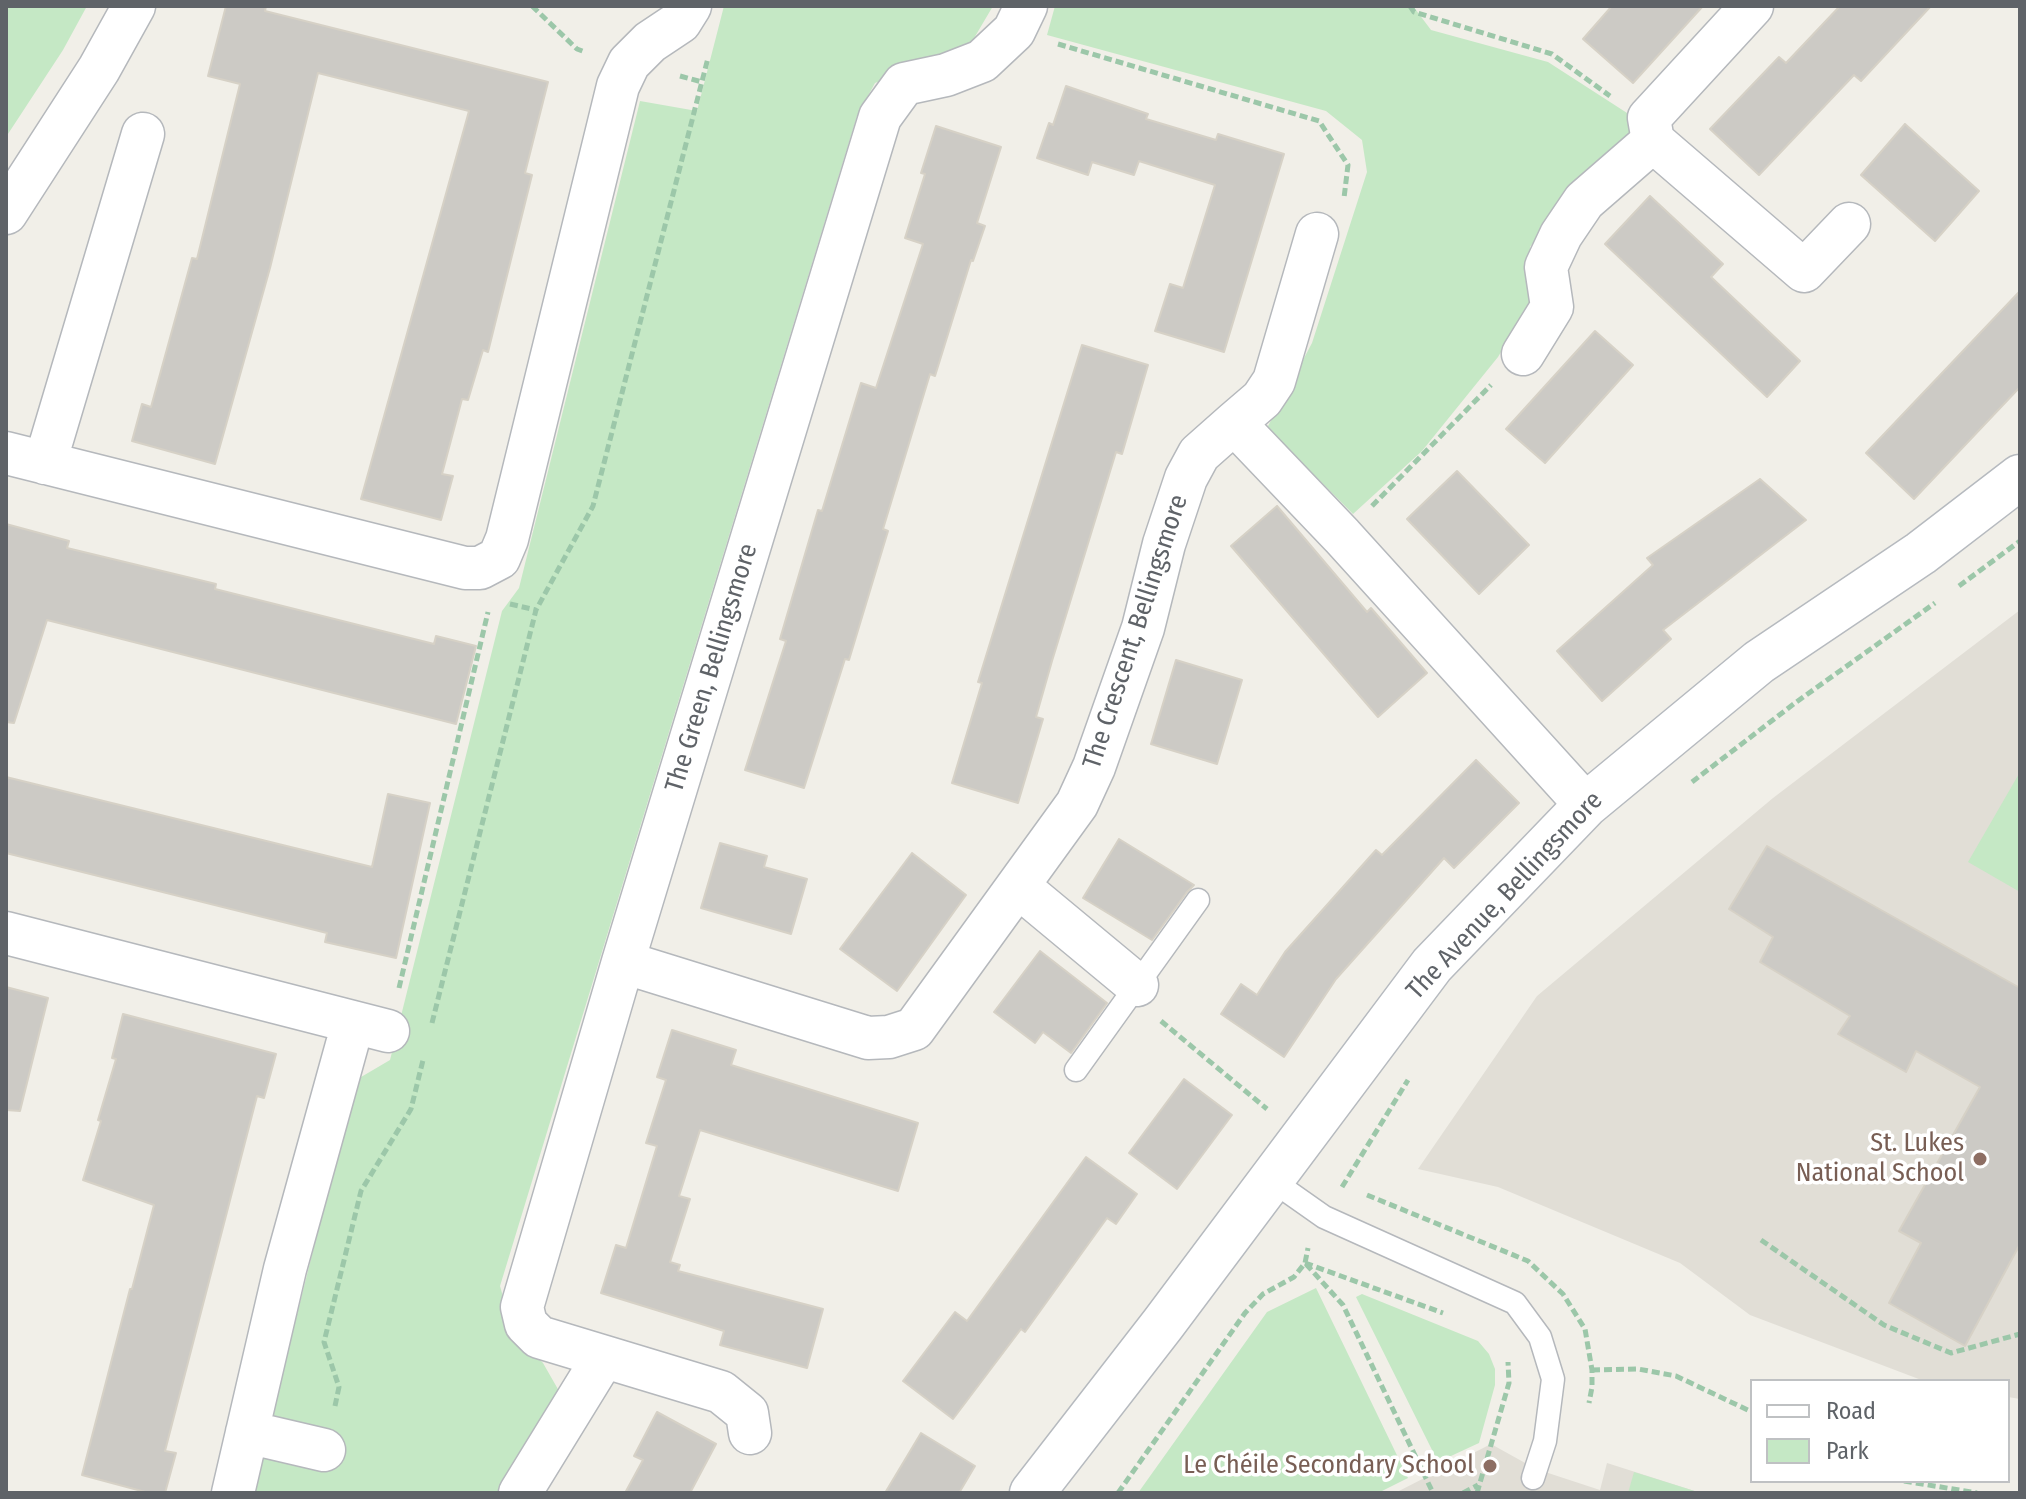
<!DOCTYPE html>
<html>
<head>
<meta charset="utf-8">
<style>
	body { margin:0 }
	#map { position:relative; width:2026px; height:1499px; overflow:hidden; background:#f1efe8; font-family:"Fira Sans Condensed",sans-serif }
	canvas { display:block }
	.frame { position:absolute; inset:0; border:8px solid #5f6368; pointer-events:none }
	.legend { position:absolute; left:1750px; top:1379px; width:260px; height:104px; box-sizing:border-box; background:#fff; border:2px solid #bfc1c3; margin:0; padding:10px 14px; list-style:none; font-size:24px; color:#5f6368 }
	.legend li { display:flex; align-items:center; gap:16px; height:40px }
	.legend b { width:40px; border:2px solid #bfc1c3 }
</style>
</head>
<body>
<div id="map">
<canvas width="2026" height="1499"></canvas>
<div class="frame"></div>
<ul class="legend">
<li><b style="height:10px;background:#fff"></b>Road</li>
<li><b style="height:22px;background:#c5e8c5"></b>Park</li>
</ul>
</div>
<script>
const ctx = document.querySelector('canvas').getContext('2d');
ctx.lineJoin = 'round';
function fill(path, color) {
  ctx.fillStyle = color;
  ctx.fill(path, 'evenodd');
}
function poly(rows) {
  const path = new Path2D();
  for (const r of rows) {
    path.moveTo(r[0], r[1]);
    for (let i = 2; i < r.length; i += 2) path.lineTo(r[i], r[i + 1]);
  }
  return path;
}
function strokePath(path, color, width, dash) {
  ctx.strokeStyle = color;
  ctx.lineWidth = width;
  ctx.lineCap = dash ? 'butt' : 'round';
  ctx.setLineDash(dash || []);
  ctx.stroke(path);
}
function drawText(font, color, halo, rows, align = 'center') {
  ctx.font = font + ' "Fira Sans Condensed",sans-serif';
  ctx.lineWidth = 7;
  ctx.setLineDash([]);
  ctx.textBaseline = 'middle';
  ctx.strokeStyle = halo;
  ctx.fillStyle = color;
  for (const [text, x, y, turn = 0] of rows) {
    ctx.save();
    ctx.translate(x, y);
    ctx.rotate((+turn || 0) * Math.PI / 180);
    ctx.textAlign = isNaN(turn) ? turn : align;
    if (halo) ctx.strokeText(text, 0, 0);
    ctx.fillText(text, 0, 0);
    ctx.restore();
  }
}
const education = poly([
	[2020,610,2020,1399,2008,1397,2008,1381,1924,1381,1750,1315,1680,1263,1498,1187,1418,1169,1537,996,1773,798],
	[1491,1444,1536,1469,1600,1490,1607,1463,1701,1493,1395,1493]
]);
const green = poly([
	[6,6,87,6,63,50,6,137],
	[724,6,993,6,970,45,875,83,857,116,500,1286,513,1332,543,1363,559,1391,497,1493,252,1493,356,1080,390,1060,502,611,519,588,640,101,697,111],
	[1055,6,1413,6,1431,30,1548,62,1641,122,1564,199,1530,247,1530,303,1498,357,1422,451,1353,514,1267,428,1312,343,1367,172,1362,140,1326,111,1047,35],
	[2020,772,2020,892,1968,862],
	[1316,1288,1408,1478,1378,1493,1138,1493,1267,1312],
	[1362,1294,1478,1341,1489,1354,1495,1369,1495,1385,1479,1443,1438,1462,1356,1297],
	[1634,1472,1701,1493,1628,1493]
]);
const building = poly([
	[226,6,266,6,265,11,548,82,525,173,532,175,488,352,483,350,468,400,462,399,442,474,453,476,441,520,361,499,469,111,318,73,270,268,215,464,132,441,142,404,151,407,192,258,197,259,240,84,208,76,226,6],
	[1612,6,1703,6,1633,83,1583,39,1612,6],
	[1840,6,1931,6,1861,81,1854,75,1759,175,1710,129,1779,57,1786,63,1840,6],
	[1066,86,1148,114,1146,119,1216,140,1218,134,1284,154,1224,352,1155,331,1170,284,1183,288,1215,185,1139,161,1134,175,1092,162,1088,175,1037,158,1049,123,1053,125,1066,86],
	[1905,124,1979,191,1935,241,1861,175,1905,124],
	[936,126,1001,147,977,223,985,226,973,261,971,260,935,376,930,374,883,529,888,531,849,660,845,659,804,788,745,770,786,641,780,639,818,510,822,511,861,383,876,388,923,244,905,238,925,174,921,173,936,126],
	[1650,196,1723,264,1711,277,1800,361,1767,397,1605,244,1650,196],
	[2020,291,2020,387,1914,499,1866,453,2020,291],
	[1595,331,1633,365,1545,463,1506,429,1595,331],
	[1082,345,1148,365,1122,454,1116,452,1052,661,1036,717,1043,719,1018,803,952,783,982,683,978,682,1082,345],
	[1457,471,1529,545,1479,594,1407,519,1457,471],
	[1760,479,1806,520,1663,630,1671,639,1602,701,1557,651,1653,565,1647,558,1760,479],
	[1277,506,1367,612,1371,608,1427,673,1378,717,1231,546,1277,506],
	[6,524,69,541,67,548,216,584,215,589,434,644,436,636,476,646,456,724,47,620,14,723,6,722,6,524],
	[1176,660,1242,680,1217,764,1151,744,1176,660],
	[1476,760,1519,803,1454,868,1444,858,1336,979,1284,1057,1221,1014,1241,984,1257,995,1285,952,1376,850,1382,855,1476,760],
	[6,777,372,867,388,794,430,803,396,958,325,942,327,933,6,853,6,777],
	[1119,839,1194,885,1187,892,1152,940,1083,898,1119,839],
	[720,843,767,856,764,867,807,879,791,934,701,908,720,843],
	[1767,846,2020,988,2020,1244,1965,1346,1889,1303,1921,1243,1899,1231,1980,1087,1916,1051,1906,1072,1838,1034,1850,1016,1760,962,1773,937,1729,909,1767,846],
	[912,853,966,895,897,991,840,949,912,853],
	[1040,951,1107,1003,1071,1053,1043,1032,1035,1043,994,1012,1040,951],
	[6,987,48,998,20,1111,6,1110,6,987],
	[123,1014,276,1054,264,1098,257,1096,165,1451,176,1453,165,1493,149,1493,82,1475,130,1289,132,1289,154,1205,83,1180,101,1121,98,1120,116,1059,112,1058,123,1014],
	[672,1030,736,1050,731,1065,918,1123,898,1191,700,1130,679,1196,690,1199,670,1262,680,1265,678,1271,823,1309,807,1368,720,1345,724,1331,601,1293,616,1245,626,1248,657,1146,646,1143,666,1080,657,1077,672,1030],
	[1184,1079,1232,1115,1177,1189,1129,1153,1184,1079],
	[1086,1157,1137,1194,1116,1224,1107,1218,1025,1332,1021,1329,953,1419,903,1381,955,1312,967,1321,1086,1157],
	[657,1412,716,1444,690,1493,625,1493,643,1460,634,1456,657,1412],
	[921,1433,975,1466,959,1493,885,1493,921,1433]
]);
const path = poly([
	[532,6,577,49,585,52],
	[1410,6,1414,12,1552,54,1610,96],
	[1058,44,1319,121,1348,165,1344,198],
	[680,76,702,82],
	[1372,506,1491,385],
	[1959,586,2020,541],
	[510,604,536,610],
	[1692,782,1795,703,1935,603],
	[399,988,488,612],
	[1161,1021,1267,1109],
	[432,1023,536,610,593,506,708,58],
	[1342,1187,1408,1080],
	[1367,1195,1528,1261,1563,1294,1585,1329,1592,1370,1592,1387,1589,1403],
	[1761,1240,1884,1325,1951,1353,2020,1334],
	[1305,1263,1443,1313],
	[1306,1264,1343,1305,1433,1493],
	[1592,1370,1638,1369,1676,1376,1752,1412],
	[335,1406,339,1387,324,1342,361,1191,411,1109,423,1060],
	[1904,1481,1977,1493],
	[1118,1493,1245,1313,1263,1294,1294,1277,1305,1263,1308,1248],
	[1463,1493,1478,1485],
	[1477,1493,1509,1383,1508,1362]
]);
const lane = poly([
	[1076,1070,1198,900],
	[1270,1179,1324,1217,1515,1303,1540,1337,1553,1379,1545,1441,1533,1478]
]);
const street = poly([
	[1653,141,1649,118,1752,6],
	[6,213,99,69,134,6],
	[1523,354,1552,307,1546,267,1561,235,1584,201,1653,141,1804,271,1849,224],
	[1234,423,1262,399,1274,381,1317,234],
	[6,453,465,568,480,568,499,558,507,539,618,86,629,63,650,42,680,22,690,6],
	[45,463,143,134],
	[1019,887,1137,985],
	[6,933,388,1031],
	[623,962,868,1038,889,1037,914,1029,1077,804,1094,767,1143,628,1164,544,1186,478,1199,454,1234,423,1342,536,1586,805],
	[247,1432,324,1450],
	[750,1433,747,1413,721,1392,539,1337,526,1324,522,1307,623,962,880,117,904,84,946,75,982,61,1014,31,1026,6],
	[233,1493,285,1269,353,1023],
	[520,1493,603,1358]
]);
const secondary = poly([
	[1032,1493,1163,1324,1432,965,1586,805,1759,662,1921,553,2020,477]
]);
const markers = [
	[1980,1159,8,"#8d6e63"],
	[1490,1466,8,"#8d6e63"]
];
const streetNames = [
	["The Crescent, Bellingsmore",1136,632,-72],
	["The Green, Bellingsmore",712,668,-73],
	["The Avenue, Bellingsmore",1505,896,-47]
];
const educationNames = [
	["St. Lukes",1964,1144],
	["National School",1964,1174],
	["Le Chéile Secondary School",1474,1466]
];
fill(education, '#e1ded6');
fill(green, '#c5e8c5');
fill(building, '#cccac5');
strokePath(building, '#d6d1c6', 2);
strokePath(lane, '#b5b8bc', 25);
strokePath(street, '#b5b8bc', 45);
strokePath(secondary, '#b6babf', 47);
strokePath(path, '#9cc7a9', 5, [8, 4]);
strokePath(lane, '#fff', 22);
strokePath(street, '#fff', 42);
strokePath(secondary, '#fff', 44);
for (const [x, y, r, color] of markers) {
  const dot = new Path2D();
  dot.arc(x, y, r, 0, 2 * Math.PI);
  ctx.fillStyle = color;
  ctx.fill(dot);
  strokePath(dot, '#fff', 3);
}
drawText('26px', '#5f6368', '#fff', streetNames);
drawText('26px', '#785e54', '#fff', educationNames, 'right');
</script>
</body>
</html>
